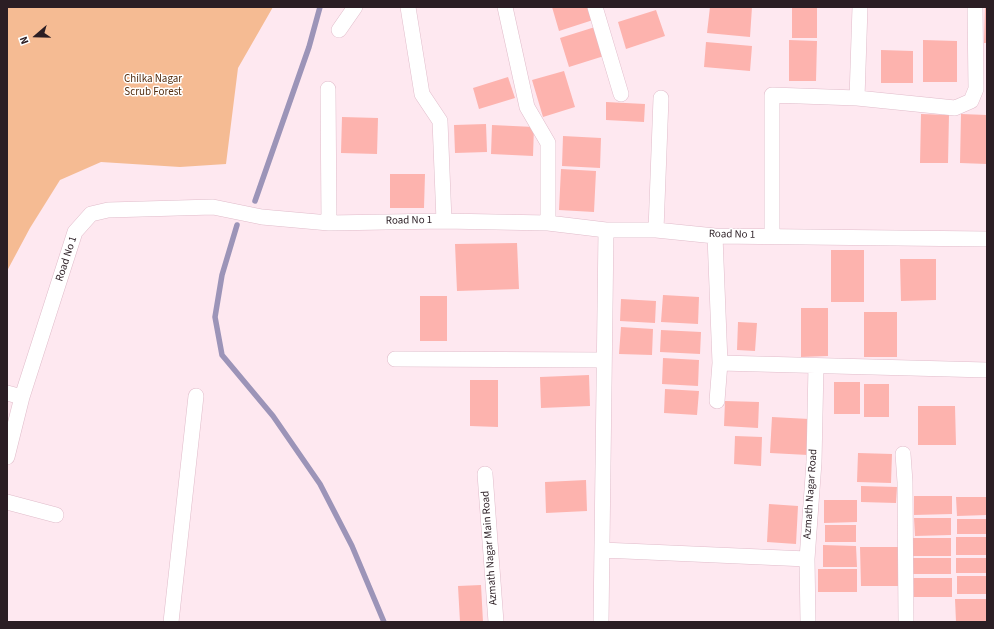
<!DOCTYPE html>
<html>
<head>
<meta charset="utf-8">
<style>
	body { margin:0 }
	#map { position:relative; width:994px; height:629px; overflow:hidden; background:#fee8f0; font-family:"Source Sans 3",sans-serif }
	canvas { display:block }
	.frame { position:absolute; inset:0; border:8px solid #2b1e24; pointer-events:none }
	.north { position:absolute; left:16px; top:16px; width:40px; height:40px; -webkit-text-stroke:3px #fff; paint-order:stroke; rotate:250deg; font-size:11px; font-weight:700; line-height:16px; text-align:center; color:#2b1e24 }
	.north::after { content:''; display:block; margin:auto; width:14px; height:18px; background:#2b1e24; clip-path:polygon(50% 0,100% 100%,50% 72%,0 100%) }
</style>
</head>
<body>
<div id="map">
<canvas width="994" height="629"></canvas>
<div class="frame"></div>
<div class="north">N</div>
</div>
<script>
const ctx = document.querySelector('canvas').getContext('2d');
ctx.lineJoin = 'round';
function fill(path, color) {
  ctx.fillStyle = color;
  ctx.fill(path, 'evenodd');
}
function poly(rows) {
  const path = new Path2D();
  for (const r of rows) {
    path.moveTo(r[0], r[1]);
    for (let i = 2; i < r.length; i += 2) path.lineTo(r[i], r[i + 1]);
  }
  return path;
}
function strokePath(path, color, width, dash) {
  ctx.strokeStyle = color;
  ctx.lineWidth = width;
  ctx.lineCap = dash ? 'butt' : 'round';
  ctx.setLineDash(dash || []);
  ctx.stroke(path);
}
function drawText(font, color, halo, rows, align = 'center') {
  ctx.font = font + ' "Source Sans 3",sans-serif';
  ctx.lineWidth = 3;
  ctx.setLineDash([]);
  ctx.textBaseline = 'middle';
  ctx.strokeStyle = halo;
  ctx.fillStyle = color;
  for (const [text, x, y, turn = 0] of rows) {
    ctx.save();
    ctx.translate(x, y);
    ctx.rotate((+turn || 0) * Math.PI / 180);
    ctx.textAlign = isNaN(turn) ? turn : align;
    if (halo) ctx.strokeText(text, 0, 0);
    ctx.fillText(text, 0, 0);
    ctx.restore();
  }
}
const green = poly([
	[7,7,273,7,238,68,226,164,180,167,101,162,60,180,30,228,7,271]
]);
const stream = poly([
	[255,201,309,47,320,7],
	[237,225,222,275,215,317,222,355,273,416,320,484,352,546,384,622]
]);
const building = poly([
	[552,7,589,7,593,20,559,31],
	[710,7,752,7,750,37,707,33],
	[792,7,817,7,817,38,792,38],
	[985,7,987,7,987,43,984,43],
	[656,10,665,36,626,49,618,22],
	[595,27,604,56,569,67,560,38],
	[789,40,817,41,816,81,789,81],
	[923,40,957,41,957,82,923,82],
	[706,42,752,46,750,71,704,67],
	[881,50,913,51,913,83,881,83],
	[564,71,575,107,543,117,532,80],
	[508,77,515,98,479,109,473,88],
	[606,102,645,104,644,122,606,120],
	[921,114,949,115,948,163,920,163],
	[961,114,987,115,987,164,960,163],
	[342,117,378,118,377,154,341,153],
	[486,124,487,152,455,153,454,125],
	[492,125,534,127,533,156,491,154],
	[563,136,601,138,600,168,562,166],
	[561,169,596,171,594,212,559,210],
	[390,174,425,174,424,208,390,208],
	[517,243,519,289,457,291,455,244],
	[831,250,864,250,864,302,831,302],
	[900,259,936,259,936,300,901,301],
	[663,295,699,297,698,324,661,322],
	[420,296,447,296,447,341,420,341],
	[621,299,656,301,655,323,620,321],
	[801,308,828,308,828,356,801,357],
	[864,312,897,312,897,357,864,357],
	[738,322,757,323,755,351,737,350],
	[621,327,653,329,652,355,619,354],
	[661,330,701,332,700,354,660,352],
	[663,358,699,360,698,386,662,384],
	[589,375,590,406,541,408,540,377],
	[470,380,498,380,498,427,470,426],
	[834,382,860,382,860,414,834,414],
	[864,384,889,384,889,417,864,417],
	[665,389,699,391,697,415,664,413],
	[725,401,759,402,758,428,724,426],
	[918,406,955,406,956,445,918,445],
	[772,417,809,419,808,455,770,453],
	[735,436,762,437,761,466,734,464],
	[858,453,892,454,891,483,857,482],
	[586,480,587,511,546,513,545,482],
	[861,486,897,487,896,503,861,502],
	[914,496,952,496,952,514,914,515],
	[956,497,987,497,987,515,957,516],
	[824,500,857,500,857,522,824,523],
	[769,504,798,506,796,544,767,542],
	[914,518,951,518,951,535,915,536],
	[957,519,987,519,987,534,957,534],
	[825,525,856,525,856,542,825,542],
	[956,537,987,537,987,555,956,555],
	[912,538,951,538,951,556,912,556],
	[823,545,856,546,857,567,823,567],
	[860,547,899,547,899,586,861,586],
	[913,558,951,558,951,574,913,574],
	[956,558,987,558,987,573,956,573],
	[818,569,857,569,857,592,818,592],
	[957,576,987,576,987,594,957,594],
	[913,578,952,578,952,597,913,597],
	[481,585,483,622,460,622,458,586],
	[955,599,987,599,987,622,956,622]
]);
const street = poly([
	[408,7,422,94,440,121,444,221],
	[505,7,527,107,548,143,548,223],
	[595,7,621,94],
	[339,30,355,7],
	[328,89,329,223],
	[857,98,860,7],
	[656,230,661,98],
	[772,235,772,95,857,98,955,108,971,101,976,89,975,7],
	[715,236,720,363,717,401],
	[395,359,604,360],
	[720,363,987,370],
	[7,393,22,397],
	[903,454,905,482,906,622],
	[7,457,22,397,75,232,91,214,108,210,213,207,262,217,329,223,444,221,548,223,606,230,656,230,715,236,987,239],
	[485,474,496,622],
	[7,502,56,515],
	[602,550,807,559],
	[171,622,196,396],
	[601,622,606,230],
	[808,622,807,559,814,462,816,366]
]);
const parkNames = [
	["Chilka Nagar",153,80],
	["Scrub Forest",153,93]
];
const streetNames = [
	["Road No 1",409,221,-1],
	["Road No 1",732,235,1],
	["Road No 1",67,259,-72],
	["Azmath Nagar Road",811,494,-86],
	["Azmath Nagar Main Road",490,548,-94]
];
fill(green, '#f5bb93');
strokePath(stream, '#9c94b8', 5.5);
fill(building, '#fdb3ae');
strokePath(street, '#e0bcca', 16);
strokePath(street, '#fff', 15);
drawText('11px', '#522c0e', '#fff', parkNames);
drawText('11px', '#2b1e24', '#fff', streetNames);
</script>
</body>
</html>
